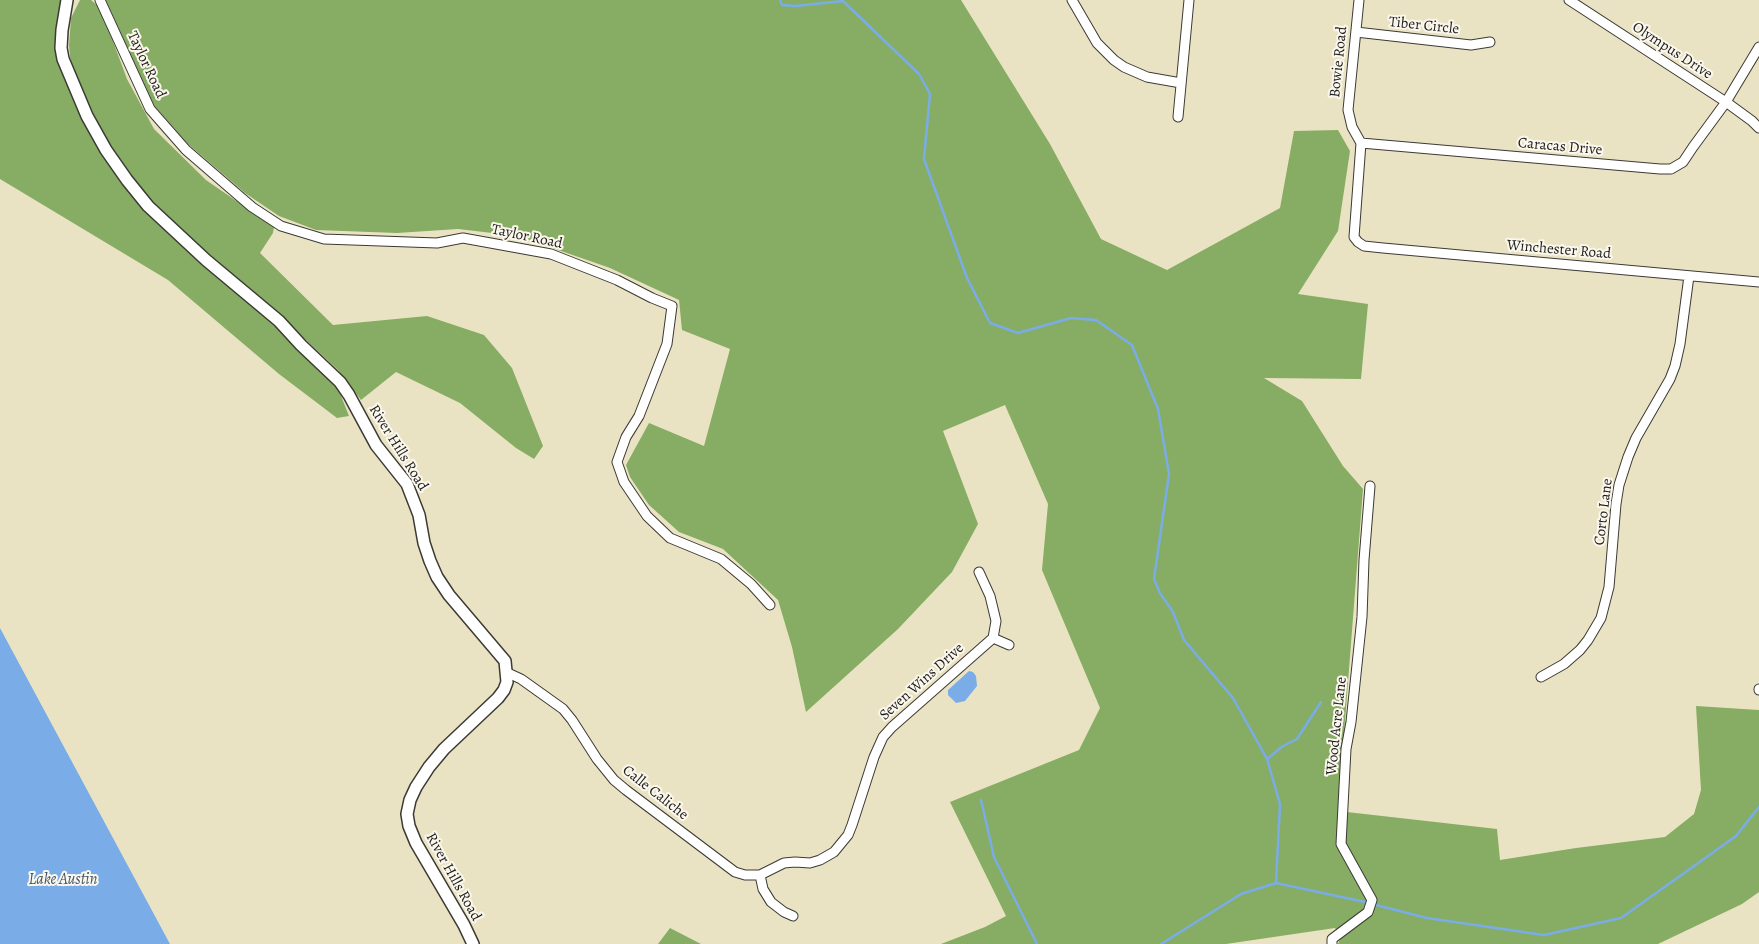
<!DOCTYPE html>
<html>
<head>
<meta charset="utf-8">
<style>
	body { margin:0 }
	canvas { display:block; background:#eae3c3 }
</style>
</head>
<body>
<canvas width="1759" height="944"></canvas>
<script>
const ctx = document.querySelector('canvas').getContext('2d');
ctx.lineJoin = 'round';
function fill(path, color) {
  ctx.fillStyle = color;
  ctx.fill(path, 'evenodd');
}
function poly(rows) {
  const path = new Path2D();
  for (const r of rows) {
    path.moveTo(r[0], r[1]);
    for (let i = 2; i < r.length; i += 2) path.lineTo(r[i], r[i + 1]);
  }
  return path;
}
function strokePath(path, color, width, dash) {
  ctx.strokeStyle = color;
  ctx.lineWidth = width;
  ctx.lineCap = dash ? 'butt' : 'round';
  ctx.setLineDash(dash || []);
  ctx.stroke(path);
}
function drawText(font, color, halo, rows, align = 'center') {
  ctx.font = font + ' Alegreya,serif';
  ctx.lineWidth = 4;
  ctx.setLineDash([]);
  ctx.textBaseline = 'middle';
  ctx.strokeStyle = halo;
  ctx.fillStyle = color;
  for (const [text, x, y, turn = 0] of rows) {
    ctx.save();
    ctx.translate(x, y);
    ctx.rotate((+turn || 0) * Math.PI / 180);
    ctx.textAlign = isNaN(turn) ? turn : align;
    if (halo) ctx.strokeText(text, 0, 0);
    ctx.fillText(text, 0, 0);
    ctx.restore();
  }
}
const forest = poly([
	[0,0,62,0,55,41,63,72,97,143,134,198,278,328,338,388,349,416,337,418,279,374,168,280,0,179],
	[80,0,91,0,97,5,104,17,127,79,154,129,206,180,274,227,273,233,260,253,333,325,427,316,484,335,512,368,543,446,534,459,516,448,460,403,396,372,361,400,338,370,291,326,158,209,125,169,96,125,71,66,69,46,71,18],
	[106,0,961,0,1050,144,1101,239,1167,270,1280,208,1294,131,1338,130,1350,151,1338,231,1298,294,1368,304,1361,379,1264,378,1302,401,1343,466,1363,489,1338,811,1497,829,1500,860,1576,848,1665,837,1694,814,1701,790,1696,706,1759,710,1759,892,1742,904,1658,944,1338,944,1341,937,1335,928,1226,944,941,944,985,927,1006,916,950,802,1079,750,1100,708,1042,570,1048,504,1005,405,943,431,978,524,952,572,898,629,806,712,792,647,778,600,723,549,679,532,649,505,630,477,626,465,649,423,704,446,730,349,682,330,679,300,610,268,518,236,458,229,397,233,316,230,279,216,245,193,188,144,153,104],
	[670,928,701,944,658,944]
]);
const water = poly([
	[0,628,71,760,170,944,0,944],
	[969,671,973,672,976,676,977,686,965,701,956,703,948,695,948,690]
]);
const stream = poly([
	[780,0,782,5,795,6,843,1,919,74,930,94,924,159,967,278,990,323,1018,333,1071,318,1096,320,1132,345,1158,409,1169,474,1154,579,1160,593,1173,612,1184,640,1233,698,1267,759,1280,804,1276,883],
	[1267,759,1283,746,1297,739,1321,702],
	[981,800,994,857,1037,944],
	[1376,905,1427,918,1544,935,1621,918,1736,836,1759,807],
	[1161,944,1241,894,1276,883,1365,902]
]);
const minor = poly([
	[100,0,150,109,186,150,252,207,281,226,324,239,437,243,463,238,551,254,617,280,652,298,672,306,667,344,639,416,626,437,617,462,624,482,647,516,670,538,721,559,751,584,770,605],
	[1072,0,1097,43,1114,60,1124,67,1147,77,1181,83],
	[1359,0,1348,110,1352,127,1361,143,1354,237,1358,242,1364,246,1383,248,1759,282],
	[1569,0,1726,102,1752,121,1759,128],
	[1356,32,1471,45,1490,42],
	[1178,117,1189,0],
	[1361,143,1660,169,1671,169,1683,162,1693,147,1726,102,1759,47],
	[993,638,1009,645],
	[508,673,521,679,563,709,572,720,597,759,614,780,626,790,735,872,745,875,760,875,763,889,771,902,784,912,793,916],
	[1541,677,1564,664,1580,650,1588,640,1601,618,1609,587,1616,504,1619,485,1628,457,1636,438,1670,379,1675,366,1680,344,1689,276],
	[1759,690,1759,689],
	[760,875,784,863,795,862,810,863,820,860,834,852,848,835,852,825,874,757,883,737,892,727,993,638,996,621,990,596,979,572],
	[1332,944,1332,939,1368,912,1372,900,1341,844,1346,749,1351,722,1362,617,1364,560,1370,486]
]);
const tertiary = poly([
	[67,0,62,30,61,48,63,59,87,116,106,150,127,180,148,206,206,260,279,321,301,345,340,382,349,395,376,445,407,484,419,515,424,543,430,561,437,577,449,595,505,661,507,682,504,690,498,698,444,749,429,767,416,787,410,800,407,814,409,826,416,843,464,925,473,944]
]);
const streetNames = [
	["Tiber Circle",1424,26,6],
	["Olympus Drive",1672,51,33],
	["Bowie Road",1339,62,-84],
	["Taylor Road",146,65,65],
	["Caracas Drive",1560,147,5],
	["Taylor Road",527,237,12],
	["Winchester Road",1559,250,5],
	["River Hills Road",398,448,58],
	["Corto Lane",1604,512,-83],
	["Seven Wins Drive",922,682,-42],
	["Wood Acre Lane",1337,726,-84],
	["Calle Caliche",655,793,38],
	["River Hills Road",453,877,61]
];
const waterNames = [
	["Lake Austin",63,880]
];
fill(forest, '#86ad63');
fill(water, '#7aade7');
strokePath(stream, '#7aade7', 2.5);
strokePath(minor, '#3b3a35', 11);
strokePath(tertiary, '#3b3a35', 14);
strokePath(minor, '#fff', 9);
strokePath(tertiary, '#fff', 11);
drawText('15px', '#1c1c1c', '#fbf7ec', streetNames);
drawText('italic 16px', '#42566d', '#fbf7ec', waterNames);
</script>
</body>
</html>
